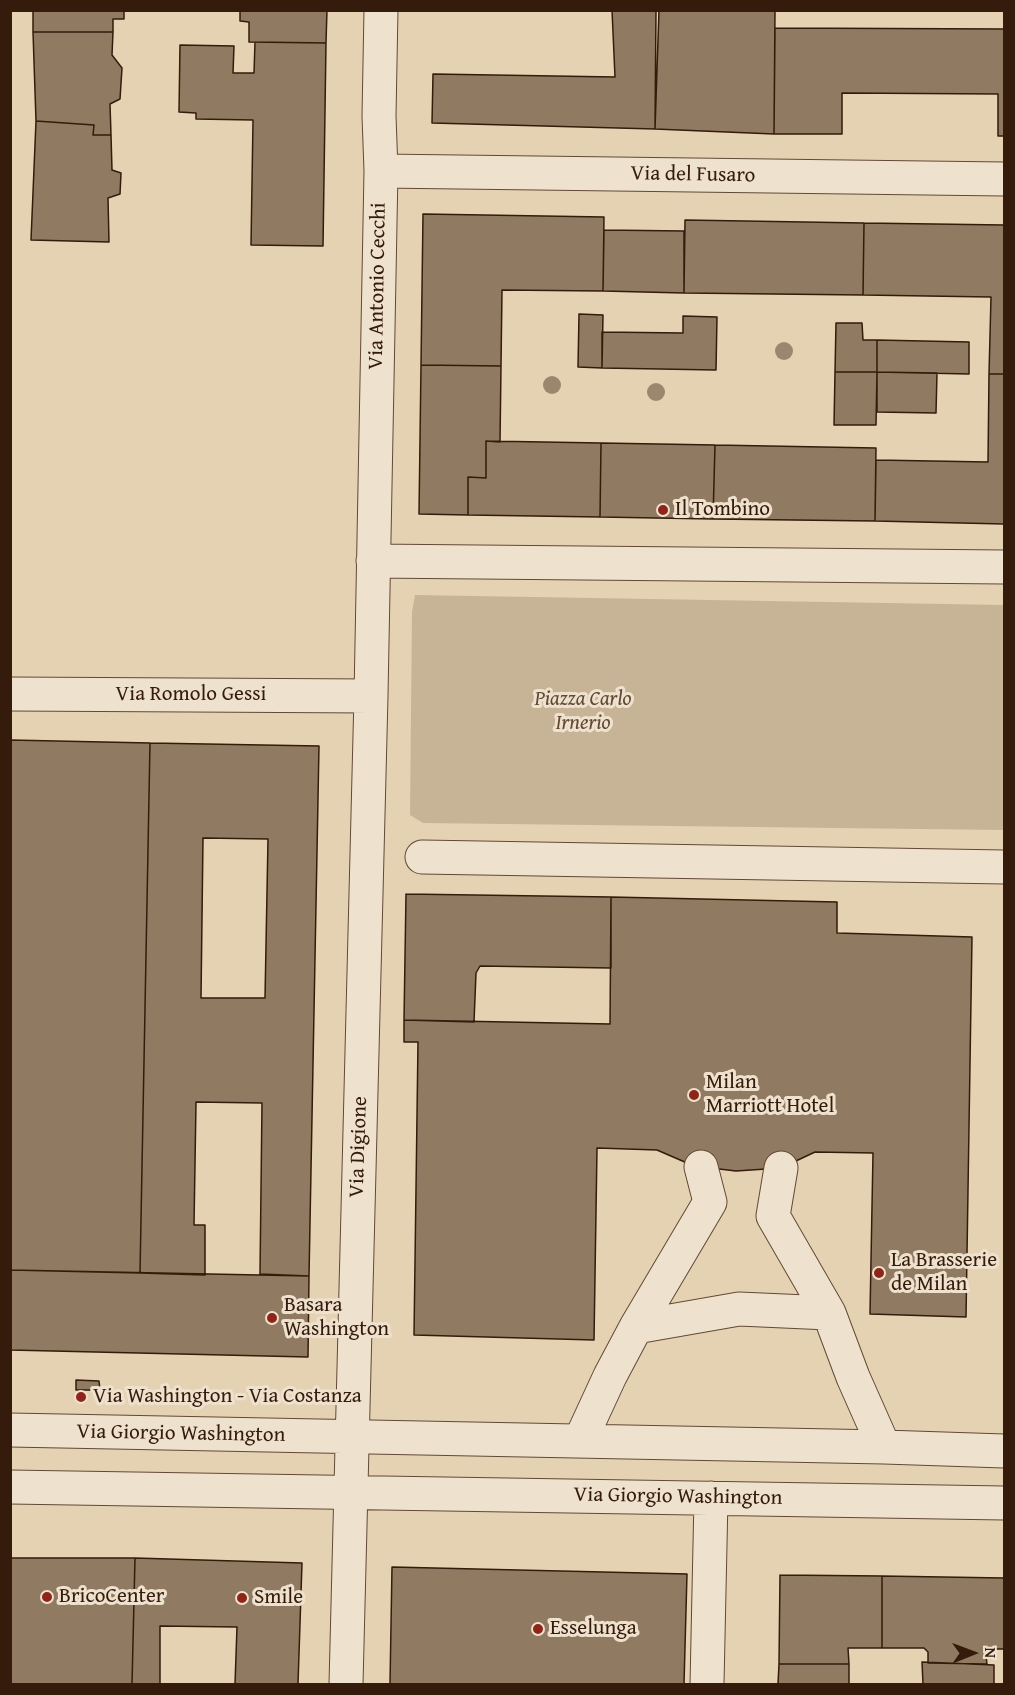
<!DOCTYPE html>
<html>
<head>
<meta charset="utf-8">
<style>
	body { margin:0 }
	#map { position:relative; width:1015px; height:1695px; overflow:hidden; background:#e5d2b3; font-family:"Gentium Book Plus",serif }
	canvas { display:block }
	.frame { position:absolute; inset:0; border:12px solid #351b0b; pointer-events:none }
	.north { position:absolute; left:943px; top:1623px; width:60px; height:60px; -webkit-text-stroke:4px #eee2ce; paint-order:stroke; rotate:89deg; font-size:16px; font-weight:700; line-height:24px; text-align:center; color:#351b0b }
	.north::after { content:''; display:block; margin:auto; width:21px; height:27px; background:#351b0b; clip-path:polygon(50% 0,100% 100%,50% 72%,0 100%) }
</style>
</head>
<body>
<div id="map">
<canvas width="1015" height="1695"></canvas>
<div class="frame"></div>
<div class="north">N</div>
</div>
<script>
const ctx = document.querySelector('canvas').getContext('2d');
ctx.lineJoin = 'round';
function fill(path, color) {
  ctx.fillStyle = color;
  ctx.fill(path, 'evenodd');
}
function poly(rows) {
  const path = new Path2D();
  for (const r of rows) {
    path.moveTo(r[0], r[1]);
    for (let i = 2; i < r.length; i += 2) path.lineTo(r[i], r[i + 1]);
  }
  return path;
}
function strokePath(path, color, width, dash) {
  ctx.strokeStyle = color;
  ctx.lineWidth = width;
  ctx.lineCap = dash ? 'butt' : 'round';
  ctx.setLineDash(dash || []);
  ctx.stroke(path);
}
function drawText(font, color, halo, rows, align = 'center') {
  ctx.font = font + ' "Gentium Book Plus",serif';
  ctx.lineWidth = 6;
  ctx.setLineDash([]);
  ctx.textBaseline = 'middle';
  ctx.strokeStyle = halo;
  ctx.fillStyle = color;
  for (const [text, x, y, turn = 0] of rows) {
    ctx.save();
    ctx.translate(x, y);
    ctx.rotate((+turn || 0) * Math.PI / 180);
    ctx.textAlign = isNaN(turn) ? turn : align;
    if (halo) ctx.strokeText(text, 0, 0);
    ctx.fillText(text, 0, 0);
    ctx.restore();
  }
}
const green = poly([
	[415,595,1004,605,1004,830,423,823,410,815,412,612]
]);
const building = poly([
	[33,10,124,10,124,19,113,19,113,32,33,32,33,10],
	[240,10,327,10,326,43,249,42,249,22,240,21,240,10],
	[612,10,656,10,655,129,432,123,433,74,615,77,612,10],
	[659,10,775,10,774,134,655,129,659,10],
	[775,28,1004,29,1004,136,998,136,998,94,842,93,842,134,774,134,775,28],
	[33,32,113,32,112,55,122,68,120,99,110,104,111,135,93,135,94,125,36,121,33,32],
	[255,42,326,43,323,246,251,245,253,120,196,119,196,113,179,112,180,45,234,46,233,73,254,73,255,42],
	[36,121,94,125,93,135,111,135,112,170,121,173,120,194,108,198,109,242,31,240,36,121],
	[423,214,604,217,603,291,502,290,501,366,421,365,423,214],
	[685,220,864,223,863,295,684,293,685,220],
	[864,223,1004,225,1004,374,989,374,991,297,863,295,864,223],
	[604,230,684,231,684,293,603,291,604,230],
	[579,314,603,315,602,368,578,367,579,314],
	[683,316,717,317,716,370,602,368,602,332,683,333,683,316],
	[836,323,862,323,863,340,877,340,877,372,835,372,836,323],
	[877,340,969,342,969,374,877,372,877,340],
	[421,365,501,366,500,442,486,441,486,478,468,477,468,515,419,514,421,365],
	[835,372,877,372,876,425,834,425,835,372],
	[877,372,937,373,936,413,877,412,877,372],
	[989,374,1004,374,1004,524,875,521,876,460,988,462,989,374],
	[486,441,601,443,600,517,468,515,468,477,486,478,486,441],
	[601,443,715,445,713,519,600,517,601,443],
	[715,445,876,448,875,521,713,519,715,445],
	[10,740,150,743,140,1273,10,1270,10,740],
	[150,743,319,746,309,1276,260,1274,262,1103,196,1102,194,1225,205,1225,205,1275,140,1273,150,743],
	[203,838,268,839,265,998,201,998,203,838],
	[406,894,611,897,611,968,480,966,476,973,474,1022,404,1020,406,894],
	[611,897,837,902,837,933,972,937,966,1317,870,1314,873,1153,815,1152,781,1168,736,1171,694,1166,657,1150,597,1148,594,1340,414,1335,418,1042,404,1042,404,1020,610,1024,611,897],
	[10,1270,309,1276,308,1357,10,1350,10,1270],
	[76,1380,99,1381,100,1390,76,1390,76,1380],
	[10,1558,135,1558,132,1684,10,1684,10,1558],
	[135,1558,302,1563,298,1684,235,1684,237,1627,160,1626,160,1684,132,1684,135,1558],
	[392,1567,687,1574,684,1684,390,1684,392,1567],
	[780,1575,882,1576,882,1648,848,1648,849,1664,779,1664,780,1575],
	[882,1576,1004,1578,1004,1649,993,1649,986,1656,987,1664,928,1663,928,1652,924,1648,882,1648,882,1576],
	[922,1662,994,1665,994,1684,923,1684,922,1662],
	[779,1664,849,1664,849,1684,778,1684,779,1664]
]);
const minor = poly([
	[381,171,1004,179],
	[373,561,1004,567],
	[10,694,371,696],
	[422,857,1004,867],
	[781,1168,773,1216,829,1313],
	[636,1327,710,1202,701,1167],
	[10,1430,884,1447,1004,1451],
	[580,1441,610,1376,636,1327,739,1309,829,1313,853,1377,884,1447],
	[10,1487,1004,1503],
	[346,1684,371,696,381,171,379,116,381,10],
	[707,1684,711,1498]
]);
const trees = [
	[784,351],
	[552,385],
	[656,392]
];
const markers = [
	[663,510,6,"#8f2418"],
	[694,1095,6,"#8f2418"],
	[879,1273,6,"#8f2418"],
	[272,1318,6,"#8f2418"],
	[81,1397,6,"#8f2418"],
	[47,1597,6,"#8f2418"],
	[242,1598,6,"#8f2418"],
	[538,1629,6,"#8f2418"]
];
const streetNames = [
	["Via del Fusaro",693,175,1],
	["Via Antonio Cecchi",378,286,-89],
	["Via Romolo Gessi",191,695],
	["Via Digione",359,1147,-88],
	["Via Giorgio Washington",181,1434,1],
	["Via Giorgio Washington",678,1497,1]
];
const poiNames = [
	["Il Tombino",675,510],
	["Milan",706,1083],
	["Marriott Hotel",706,1107],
	["La Brasserie",891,1261],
	["de Milan",891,1285],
	["Basara",284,1306],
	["Washington",284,1330],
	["Via Washington - Via Costanza",93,1397],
	["BricoCenter",59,1597],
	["Smile",254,1598],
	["Esselunga",550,1629]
];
const parkNames = [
	["Piazza Carlo",583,700],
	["Irnerio",583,724]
];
fill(green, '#c7b396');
fill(building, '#917a62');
strokePath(building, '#351b0b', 1.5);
strokePath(minor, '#614935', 35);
strokePath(minor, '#eee2ce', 33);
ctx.fillStyle = '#9c876e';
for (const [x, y] of trees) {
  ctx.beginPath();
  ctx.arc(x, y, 9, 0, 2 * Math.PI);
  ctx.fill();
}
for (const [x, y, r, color] of markers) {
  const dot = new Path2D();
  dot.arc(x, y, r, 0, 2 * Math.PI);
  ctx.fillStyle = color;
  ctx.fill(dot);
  strokePath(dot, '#eee2ce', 2);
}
drawText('21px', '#351b0b', '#eee2ce', streetNames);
drawText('21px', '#351b0b', '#eee2ce', poiNames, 'left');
drawText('italic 21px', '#614935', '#eee2ce', parkNames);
</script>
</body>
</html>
